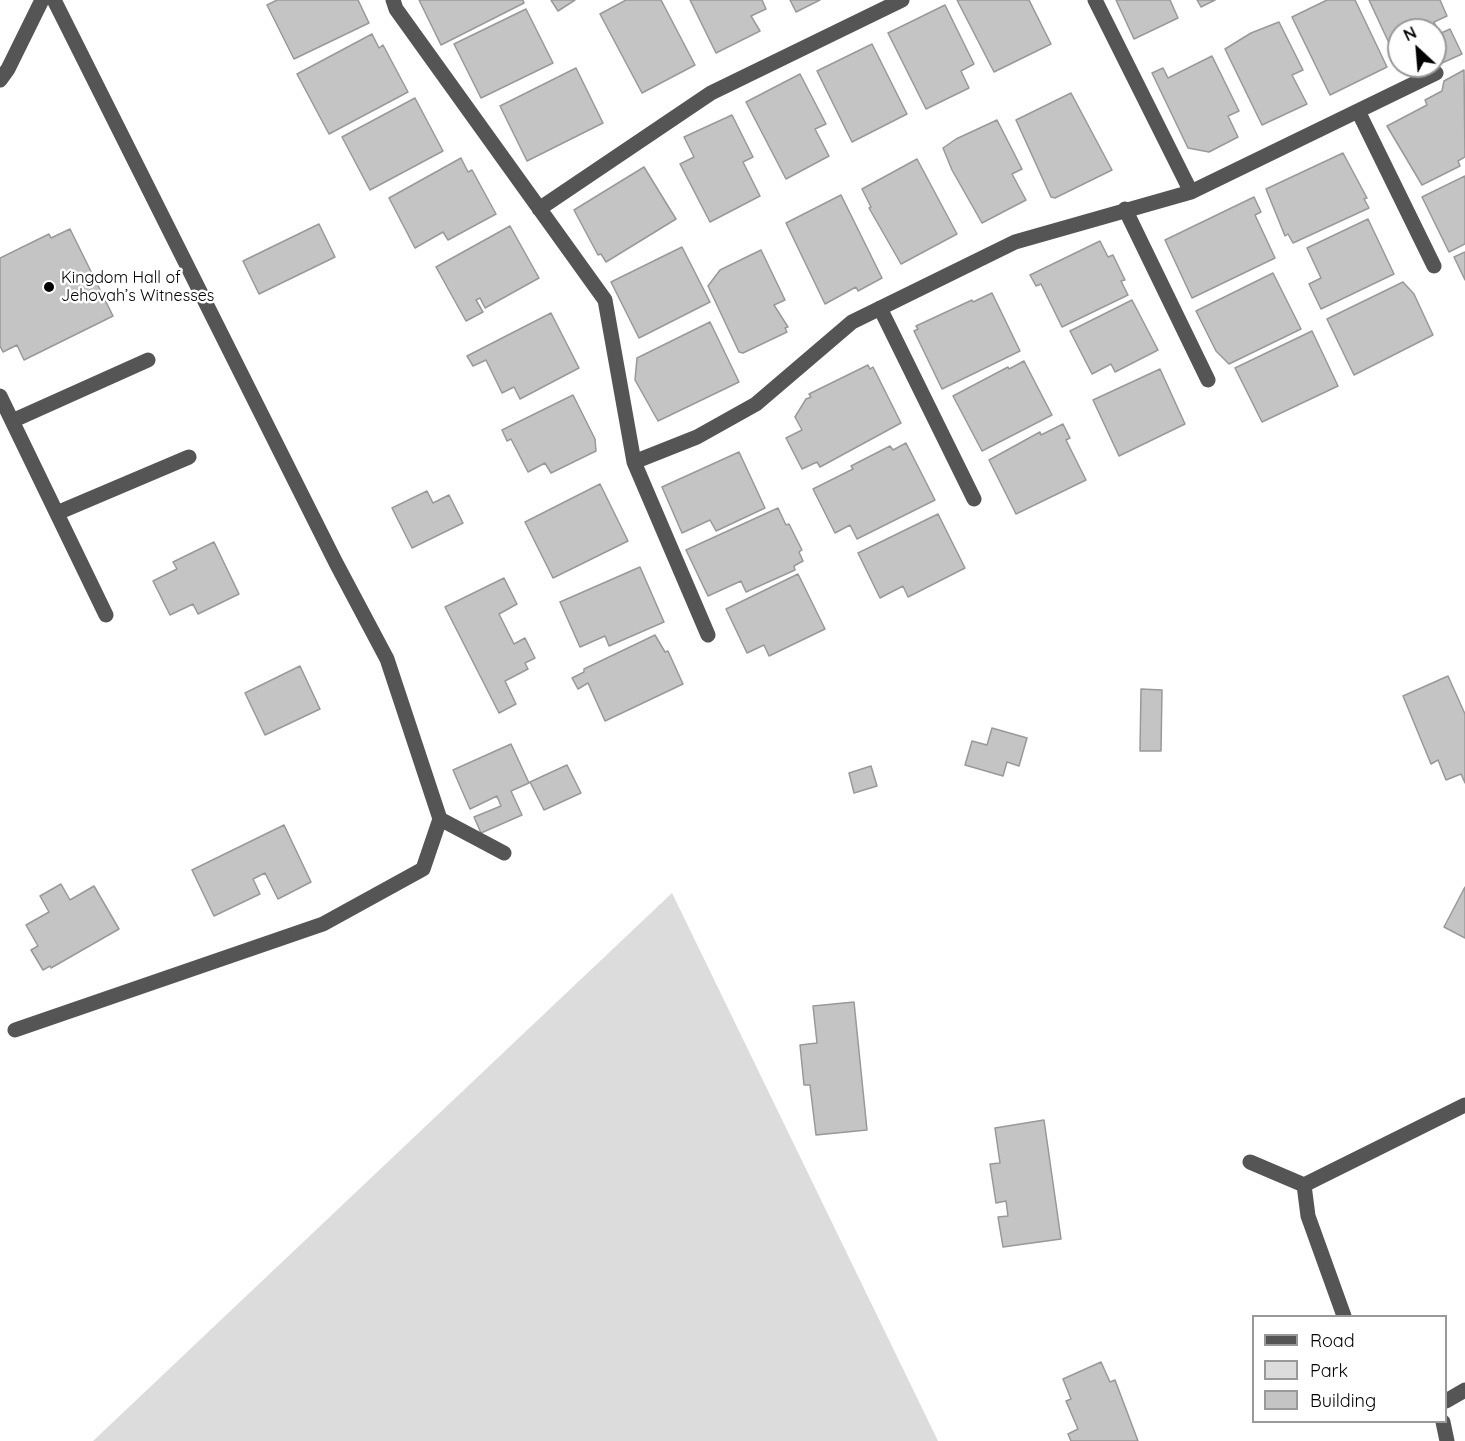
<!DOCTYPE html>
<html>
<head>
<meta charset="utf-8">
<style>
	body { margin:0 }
	#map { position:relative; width:1465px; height:1441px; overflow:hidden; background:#fff; font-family:Quicksand,sans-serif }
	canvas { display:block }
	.legend { position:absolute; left:1252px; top:1315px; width:195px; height:108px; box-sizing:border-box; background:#fff; border:2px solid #999; margin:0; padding:8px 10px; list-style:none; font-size:18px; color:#000 }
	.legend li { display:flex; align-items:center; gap:12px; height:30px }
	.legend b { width:30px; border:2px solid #999 }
	.north { position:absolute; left:1387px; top:18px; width:60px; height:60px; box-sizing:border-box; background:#fff; border:2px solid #999; border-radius:50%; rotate:334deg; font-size:16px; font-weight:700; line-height:24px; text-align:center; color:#000 }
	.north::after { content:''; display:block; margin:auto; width:21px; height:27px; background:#000; clip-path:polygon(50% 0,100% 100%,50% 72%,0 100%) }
</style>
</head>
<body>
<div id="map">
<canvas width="1465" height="1441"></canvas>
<ul class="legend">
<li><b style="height:8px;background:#555"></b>Road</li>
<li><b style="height:16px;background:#dcdcdc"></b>Park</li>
<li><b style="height:16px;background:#c4c4c4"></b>Building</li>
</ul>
<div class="north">N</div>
</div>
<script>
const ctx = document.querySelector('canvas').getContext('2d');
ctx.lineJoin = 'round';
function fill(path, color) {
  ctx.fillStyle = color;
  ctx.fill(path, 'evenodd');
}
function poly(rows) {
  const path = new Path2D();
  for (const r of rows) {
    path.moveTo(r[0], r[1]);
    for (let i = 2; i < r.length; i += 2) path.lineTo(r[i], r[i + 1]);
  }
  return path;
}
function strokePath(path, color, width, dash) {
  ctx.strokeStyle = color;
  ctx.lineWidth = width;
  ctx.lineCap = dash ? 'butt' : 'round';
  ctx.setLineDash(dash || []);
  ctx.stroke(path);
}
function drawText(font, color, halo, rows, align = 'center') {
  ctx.font = font + ' Quicksand,sans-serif';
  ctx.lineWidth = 5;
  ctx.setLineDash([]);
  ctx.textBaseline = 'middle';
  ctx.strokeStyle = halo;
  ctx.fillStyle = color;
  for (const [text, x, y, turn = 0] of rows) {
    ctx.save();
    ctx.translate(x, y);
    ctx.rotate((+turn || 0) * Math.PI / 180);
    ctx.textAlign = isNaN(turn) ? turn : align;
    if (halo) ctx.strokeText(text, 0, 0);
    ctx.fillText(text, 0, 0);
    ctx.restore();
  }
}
const green = poly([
	[672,893,938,1441,93,1441]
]);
const building = poly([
	[277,0,358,0,369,23,294,59,267,5,277,0],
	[419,0,523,0,524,3,441,45,419,0],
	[551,0,575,0,558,11,551,0],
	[626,0,661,0,695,65,642,93,600,14,626,0],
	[690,0,762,0,766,9,751,16,760,31,716,53,690,0],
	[790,0,820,0,796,12,790,0],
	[957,0,1029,0,1051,44,994,72,957,0],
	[1116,0,1170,0,1178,18,1134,39,1116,0],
	[1197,0,1215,0,1201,7,1197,0],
	[1327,0,1355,0,1387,67,1330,95,1292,17,1327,0],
	[1369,0,1440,0,1447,16,1434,22,1439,34,1450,29,1462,54,1433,67,1435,30,1399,30,1399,56,1396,58,1369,0],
	[945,5,974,64,961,71,969,88,926,109,888,33,945,5],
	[526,9,553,63,481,98,454,44,526,9],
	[1279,22,1303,70,1292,75,1307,104,1262,125,1225,49,1251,33,1279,22],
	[372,34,379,48,383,45,408,92,329,134,297,74,372,34],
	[872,44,907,114,852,142,817,71,872,44],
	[1212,56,1239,111,1228,116,1238,137,1209,152,1188,148,1152,73,1163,68,1168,78,1212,56],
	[576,68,603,123,527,161,500,106,576,68],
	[1464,70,1465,157,1458,161,1460,166,1422,185,1387,126,1427,105,1425,100,1442,91,1444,81,1464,70],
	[800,74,826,124,815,129,829,156,786,179,746,102,800,74],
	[1071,93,1112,170,1055,198,1051,197,1016,120,1071,93],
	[415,98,443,151,370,190,342,137,415,98],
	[732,115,753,157,743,162,760,196,710,222,680,164,694,157,684,137,732,115],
	[997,120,1022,169,1012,174,1026,200,982,223,952,170,943,148,956,139,997,120],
	[1343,153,1367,198,1364,199,1369,208,1293,243,1288,234,1285,236,1266,189,1343,153],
	[461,158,468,172,472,170,496,214,448,240,443,232,415,248,389,198,461,158],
	[917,159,957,234,901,264,869,208,871,207,862,189,917,159],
	[644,167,676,219,606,262,601,254,598,255,574,210,644,167],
	[1465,176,1465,244,1449,252,1422,197,1465,176],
	[841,195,882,278,858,291,856,287,825,304,786,223,841,195],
	[1254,197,1261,212,1255,215,1275,258,1192,298,1165,240,1254,197],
	[1368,219,1394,274,1321,309,1309,284,1321,278,1307,248,1368,219],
	[319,224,335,257,259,294,243,261,319,224],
	[510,226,539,278,485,308,480,298,476,300,483,312,466,321,436,267,510,226],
	[70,229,113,316,24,360,17,345,3,352,0,346,0,258,49,234,51,238,70,229],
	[1100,241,1108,257,1113,255,1125,280,1121,281,1128,295,1062,327,1041,284,1036,286,1030,275,1100,241],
	[682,247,710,302,639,338,611,282,682,247],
	[761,250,785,300,774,305,788,327,785,328,787,332,743,353,739,352,708,286,720,270,761,250],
	[1465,252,1465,280,1454,257,1465,252],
	[1273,273,1301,329,1229,364,1216,351,1196,311,1273,273],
	[1403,282,1414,294,1433,335,1354,375,1327,319,1403,282],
	[992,293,1020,351,942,389,914,331,918,329,916,326,972,300,973,302,992,293],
	[1132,300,1158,350,1115,372,1111,364,1092,374,1070,331,1132,300],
	[551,313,579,368,520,399,514,387,502,393,486,360,473,366,467,356,551,313],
	[710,322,739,382,658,421,635,380,637,358,710,322],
	[1312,331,1338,386,1262,422,1235,368,1312,331],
	[1024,361,1052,415,982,451,953,396,1008,367,1009,369,1024,361],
	[868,365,870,369,873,367,901,423,820,467,817,462,802,469,786,438,802,430,795,417,806,399,811,397,809,394,868,365],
	[1160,369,1185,424,1119,456,1093,400,1160,369],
	[573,395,595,439,596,451,551,473,545,463,528,472,511,439,507,441,502,430,573,395],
	[1063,424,1070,438,1066,440,1086,480,1016,514,989,460,1040,432,1041,435,1063,424],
	[906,443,935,500,857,539,850,525,835,533,813,489,853,469,851,466,890,446,893,450,906,443],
	[739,452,765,508,716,531,710,520,682,533,662,487,739,452],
	[600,484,628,541,553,578,525,522,600,484],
	[427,491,433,503,449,495,463,523,412,548,392,508,427,491],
	[778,508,786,525,789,524,802,550,799,552,803,561,794,566,795,570,746,592,741,581,708,596,686,550,778,508],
	[938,514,965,568,908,597,903,586,880,598,858,553,938,514],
	[214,542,239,594,198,614,193,604,170,615,153,581,177,569,173,562,214,542],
	[640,567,664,622,609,646,605,636,580,647,560,602,640,567],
	[798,574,825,629,769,656,764,645,747,653,726,609,798,574],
	[504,578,517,604,499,614,514,644,525,638,535,658,525,663,528,669,505,681,516,704,499,713,445,607,504,578],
	[655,635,665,652,668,651,683,684,605,721,588,683,578,689,572,678,584,672,584,669,655,635],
	[300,666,320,709,265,735,245,693,300,666],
	[1448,676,1465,714,1465,783,1461,774,1446,780,1438,760,1431,764,1403,696,1448,676],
	[1141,689,1162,690,1161,751,1140,751,1141,689],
	[992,728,1027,738,1019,766,1007,762,1003,776,965,765,972,741,987,745,992,728],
	[511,744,529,783,511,791,522,815,481,833,474,817,501,806,497,796,470,809,453,770,511,744],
	[567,765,581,793,544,810,530,782,567,765],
	[871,766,877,786,854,793,849,773,871,766],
	[284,825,311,882,278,899,265,873,253,879,260,894,214,916,192,870,284,825],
	[61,884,70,900,94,886,119,929,51,968,50,966,43,970,31,950,38,946,26,925,49,912,40,896,61,884],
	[1465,887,1465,938,1444,927,1465,887],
	[854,1002,867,1130,816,1135,810,1085,804,1085,800,1045,817,1043,813,1006,854,1002],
	[1044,1120,1061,1239,1003,1247,998,1217,1008,1216,1006,1201,996,1203,990,1164,1000,1163,995,1128,1044,1120],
	[1101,1362,1110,1382,1115,1380,1138,1441,1071,1441,1068,1434,1078,1429,1066,1401,1071,1399,1063,1379,1101,1362]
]);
const minor = poly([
	[54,0,336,563,387,659,440,819,504,853],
	[393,0,396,9,605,300,634,462,708,635],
	[1095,0,1191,192],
	[0,80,8,69,42,0],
	[1358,111,1434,266],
	[539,209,711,93,902,0],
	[1125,209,1208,380],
	[880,308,974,499],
	[0,396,106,615],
	[12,421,148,360],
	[634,462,697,437,756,404,852,322,1015,242,1191,192,1436,73],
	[57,513,189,457],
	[15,1030,323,924,423,869,440,819],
	[1250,1162,1304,1185,1465,1105],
	[1304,1185,1308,1216,1344,1316],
	[1446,1401,1465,1390],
	[1443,1422,1447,1441]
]);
const markers = [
	[49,287,6,"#000"]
];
const poiNames = [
	["Kingdom Hall of",61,278],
	["Jehovah’s Witnesses",61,296]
];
fill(green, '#dcdcdc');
fill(building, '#c4c4c4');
strokePath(building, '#999', 1.5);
strokePath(minor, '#555', 15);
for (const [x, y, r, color] of markers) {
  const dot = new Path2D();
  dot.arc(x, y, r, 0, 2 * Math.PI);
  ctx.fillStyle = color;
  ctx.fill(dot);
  strokePath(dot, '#fff', 2);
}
drawText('16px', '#000', '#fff', poiNames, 'left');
</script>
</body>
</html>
